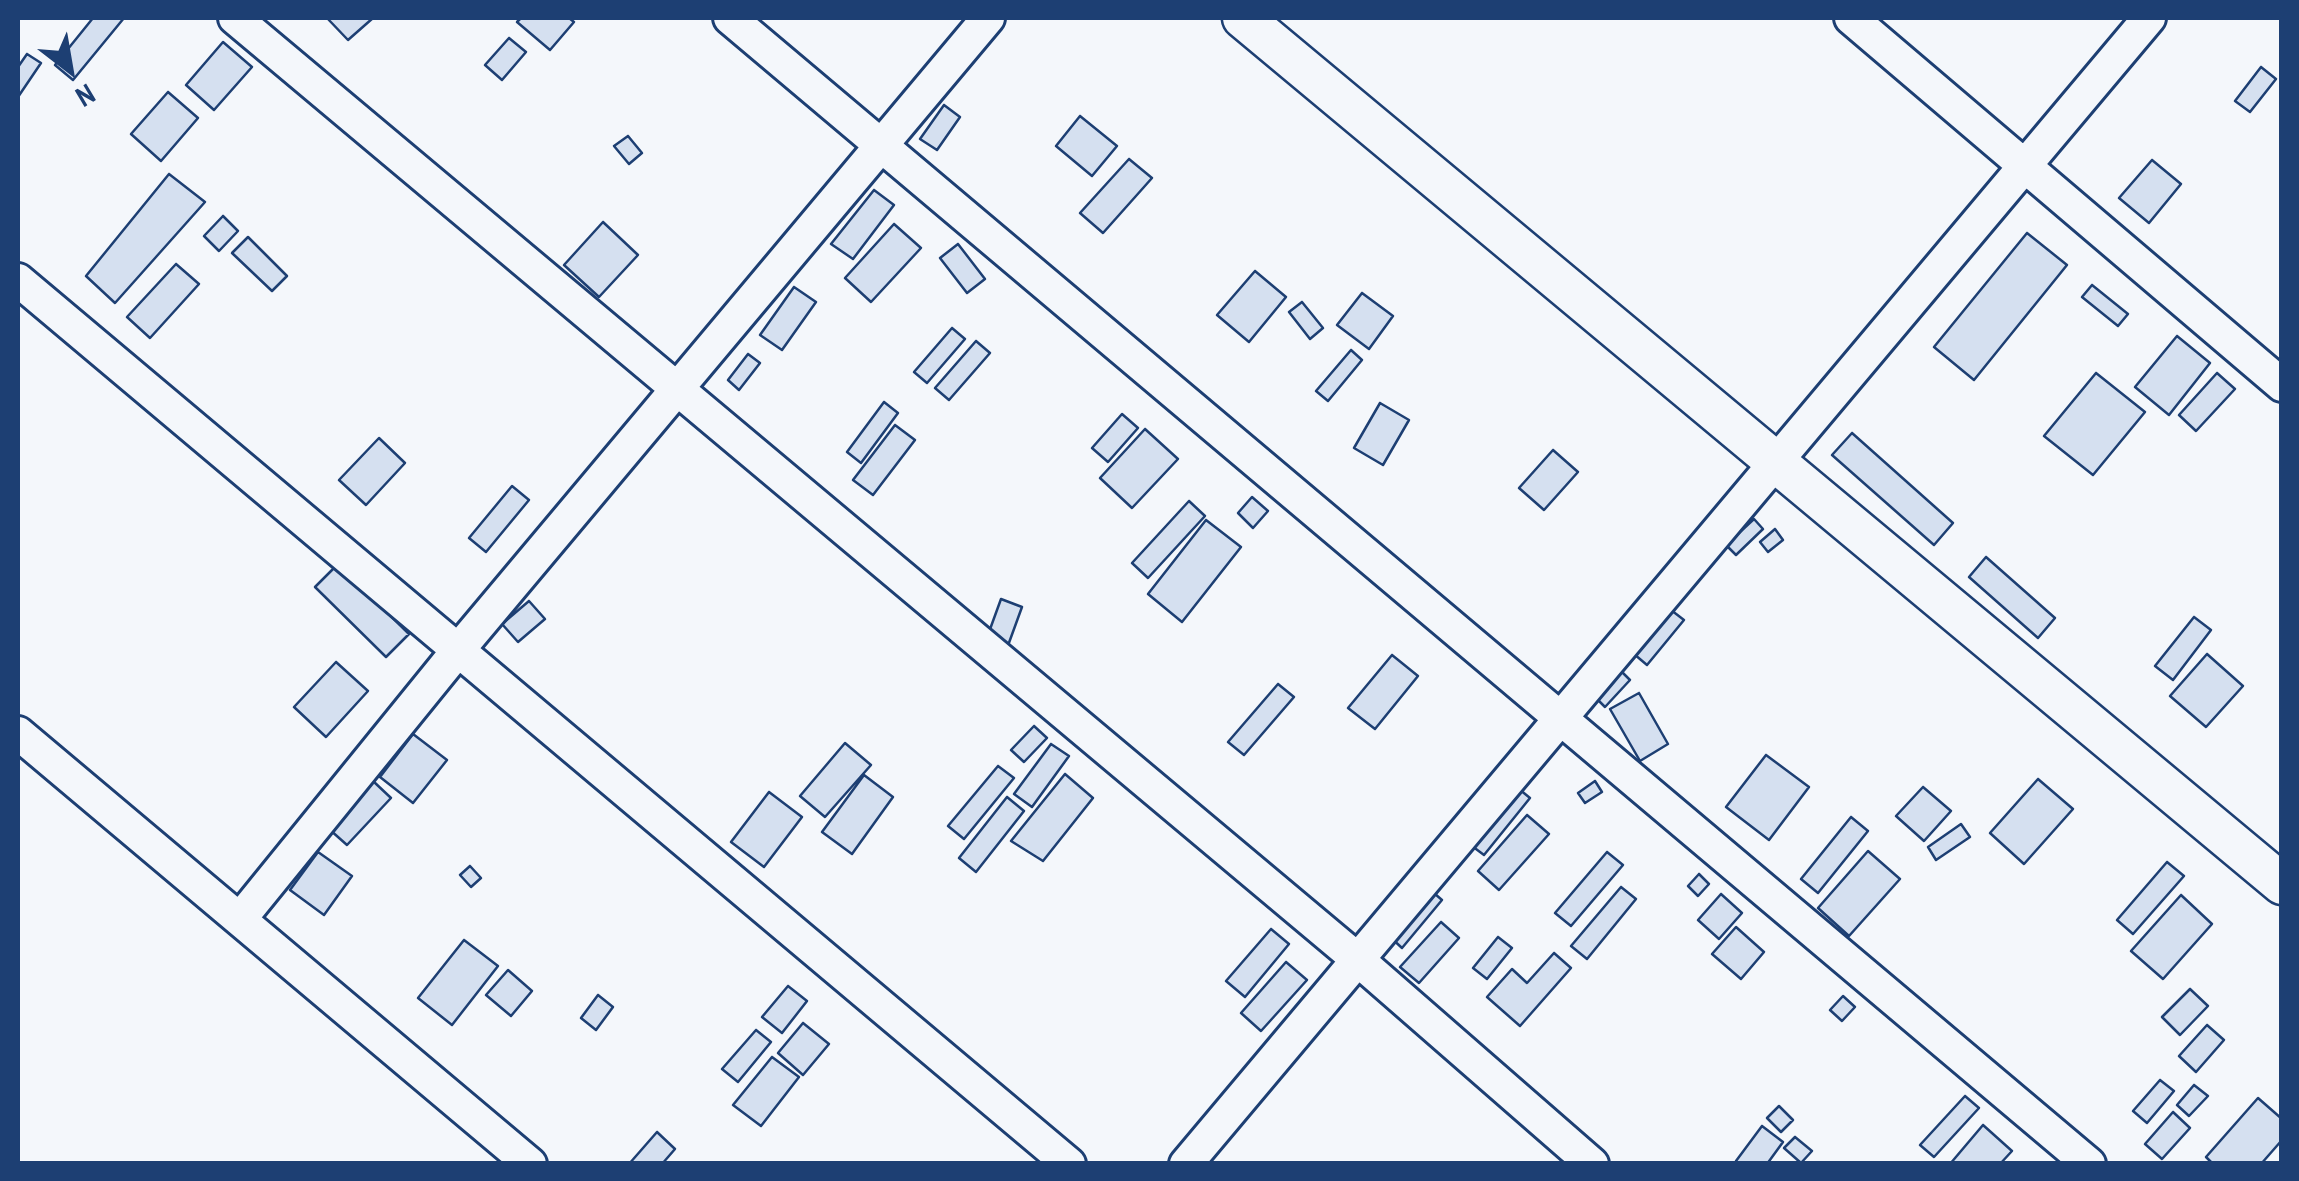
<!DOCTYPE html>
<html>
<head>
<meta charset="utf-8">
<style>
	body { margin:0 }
	#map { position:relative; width:2299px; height:1181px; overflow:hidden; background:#f4f7fb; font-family:"Archivo Narrow",sans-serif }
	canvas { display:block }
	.frame { position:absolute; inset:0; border:20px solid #1d3f73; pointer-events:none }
	.north { position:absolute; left:20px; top:20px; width:100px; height:100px; -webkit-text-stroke:8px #f4f7fb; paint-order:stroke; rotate:149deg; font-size:28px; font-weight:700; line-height:40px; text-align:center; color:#1d3f73 }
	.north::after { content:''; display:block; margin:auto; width:35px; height:45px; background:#1d3f73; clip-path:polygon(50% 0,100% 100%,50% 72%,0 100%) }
</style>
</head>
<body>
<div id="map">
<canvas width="2299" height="1181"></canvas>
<div class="frame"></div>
<div class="north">N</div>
</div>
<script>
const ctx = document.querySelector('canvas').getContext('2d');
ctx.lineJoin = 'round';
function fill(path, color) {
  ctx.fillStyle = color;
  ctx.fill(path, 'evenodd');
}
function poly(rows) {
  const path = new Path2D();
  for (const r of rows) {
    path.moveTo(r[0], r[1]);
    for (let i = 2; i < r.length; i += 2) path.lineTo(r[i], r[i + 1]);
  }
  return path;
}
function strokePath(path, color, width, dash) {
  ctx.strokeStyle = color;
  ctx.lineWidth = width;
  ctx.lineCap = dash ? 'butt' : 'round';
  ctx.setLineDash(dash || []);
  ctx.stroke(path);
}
const building = poly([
	[93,18,124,18,73,80,55,65,93,18],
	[327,18,373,18,348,40,327,18],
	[521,18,569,18,574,22,550,50,517,22,521,18],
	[509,38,526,52,502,80,485,65,509,38],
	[223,42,252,67,214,110,186,85,223,42],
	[27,54,41,63,18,97,18,67,27,54],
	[2261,67,2276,79,2250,112,2235,101,2261,67],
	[168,92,198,118,161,161,131,134,168,92],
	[944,105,960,117,937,150,920,139,944,105],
	[1080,116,1117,146,1092,176,1056,146,1080,116],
	[628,136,642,153,629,164,614,146,628,136],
	[1129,159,1152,178,1103,233,1080,213,1129,159],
	[2152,160,2181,184,2149,223,2119,198,2152,160],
	[169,174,205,202,115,303,86,276,169,174],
	[874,190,894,205,853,259,831,244,874,190],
	[223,216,238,231,219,251,204,236,223,216],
	[603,222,638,255,599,297,564,265,603,222],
	[894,224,921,248,871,302,845,278,894,224],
	[2027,233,2067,265,1974,380,1934,347,2027,233],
	[248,237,287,276,272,291,232,253,248,237],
	[958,244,985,279,967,293,940,258,958,244],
	[176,264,199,284,150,338,127,317,176,264],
	[1255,271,1286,297,1249,342,1217,315,1255,271],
	[2092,285,2128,314,2118,326,2082,297,2092,285],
	[794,287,816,302,782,350,760,335,794,287],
	[1362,293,1393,316,1369,349,1337,325,1362,293],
	[1302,302,1323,328,1310,339,1289,312,1302,302],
	[952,328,965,339,927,383,914,372,952,328],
	[2177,336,2210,363,2169,415,2135,387,2177,336],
	[976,341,990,353,949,400,935,388,976,341],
	[1351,350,1362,360,1328,401,1316,391,1351,350],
	[748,354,760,363,739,390,728,380,748,354],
	[2096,373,2145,412,2093,475,2044,436,2096,373],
	[2217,373,2235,389,2196,431,2179,415,2217,373],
	[884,402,898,413,861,463,847,452,884,402],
	[1380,403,1409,420,1383,465,1354,448,1380,403],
	[1122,414,1138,428,1108,462,1092,448,1122,414],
	[895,425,915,440,873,495,853,480,895,425],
	[1145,429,1178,459,1132,508,1100,478,1145,429],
	[1852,433,1953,523,1934,545,1832,455,1852,433],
	[379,438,405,463,366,505,339,480,379,438],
	[1553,450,1578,472,1544,510,1519,488,1553,450],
	[512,486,529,500,486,552,469,538,512,486],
	[1252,497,1268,511,1253,528,1238,513,1252,497],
	[1189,501,1205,516,1148,578,1132,563,1189,501],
	[1754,519,1763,529,1736,555,1726,545,1754,519],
	[1206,520,1241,547,1182,622,1148,594,1206,520],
	[1775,529,1783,540,1768,552,1760,542,1775,529],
	[1986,557,2055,618,2038,638,1969,577,1986,557],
	[338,564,409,634,386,657,315,587,338,564],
	[1001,599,1022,607,1006,651,985,643,1001,599],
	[529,601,545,619,518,642,502,624,529,601],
	[1671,610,1684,620,1647,665,1634,654,1671,610],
	[2194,617,2211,630,2173,680,2155,666,2194,617],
	[2207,654,2243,686,2206,727,2170,696,2207,654],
	[1392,655,1418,676,1375,729,1348,708,1392,655],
	[336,662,368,691,326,737,294,707,336,662],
	[1618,668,1630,680,1605,707,1593,695,1618,668],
	[1278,684,1294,697,1244,755,1228,742,1278,684],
	[1639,693,1668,744,1640,761,1610,709,1639,693],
	[1034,726,1047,738,1024,762,1011,750,1034,726],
	[413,734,447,760,413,803,380,777,413,734],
	[845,743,871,765,825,817,800,796,845,743],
	[1051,744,1069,756,1032,807,1014,794,1051,744],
	[1766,755,1809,787,1769,840,1726,807,1766,755],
	[998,766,1014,778,964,839,948,826,998,766],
	[1065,774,1093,798,1043,861,1011,841,1065,774],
	[864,775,893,797,852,854,822,832,864,775],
	[2038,779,2073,809,2024,864,1990,833,2038,779],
	[373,781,391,798,347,845,329,829,373,781],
	[1595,781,1602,792,1585,803,1578,793,1595,781],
	[1923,787,1951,811,1924,841,1896,816,1923,787],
	[1519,789,1530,798,1484,855,1472,846,1519,789],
	[769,792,802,817,764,867,731,842,769,792],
	[1007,797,1024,811,976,872,959,858,1007,797],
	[1527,815,1549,834,1499,890,1478,871,1527,815],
	[1851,817,1868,831,1818,893,1801,879,1851,817],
	[1961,824,1970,837,1936,860,1928,847,1961,824],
	[1868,851,1900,879,1849,936,1818,908,1868,851],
	[318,852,352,876,324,915,290,890,318,852],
	[1607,852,1623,865,1571,926,1555,913,1607,852],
	[2167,862,2184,876,2133,934,2117,920,2167,862],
	[470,866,481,878,471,887,460,875,470,866],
	[1699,874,1709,884,1698,896,1688,886,1699,874],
	[1427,887,1442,900,1402,948,1388,935,1427,887],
	[1621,887,1636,899,1587,959,1571,946,1621,887],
	[1721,894,1742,913,1719,939,1698,920,1721,894],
	[2181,895,2212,924,2163,979,2131,951,2181,895],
	[1441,922,1459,938,1419,983,1400,967,1441,922],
	[1736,927,1764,952,1741,979,1712,954,1736,927],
	[1271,929,1289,944,1245,997,1226,981,1271,929],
	[1498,937,1512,948,1487,979,1473,968,1498,937],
	[464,940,498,966,452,1025,418,998,464,940],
	[1554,953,1571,968,1520,1026,1487,997,1512,969,1527,983,1554,953],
	[1286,962,1307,980,1261,1031,1241,1013,1286,962],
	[508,970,532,991,511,1016,486,995,508,970],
	[788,986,807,1001,782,1033,762,1017,788,986],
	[2190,989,2208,1006,2180,1035,2162,1017,2190,989],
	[598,995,613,1007,596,1030,581,1018,598,995],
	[1843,996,1855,1007,1842,1021,1830,1010,1843,996],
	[803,1023,829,1044,803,1075,778,1053,803,1023],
	[2207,1025,2224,1040,2196,1072,2179,1056,2207,1025],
	[756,1030,771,1042,738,1082,722,1069,756,1030],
	[772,1057,799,1077,761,1126,733,1105,772,1057],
	[2160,1080,2174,1091,2147,1123,2133,1111,2160,1080],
	[2194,1085,2208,1096,2189,1116,2177,1105,2194,1085],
	[1965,1096,1979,1108,1934,1157,1920,1145,1965,1096],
	[2258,1098,2282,1119,2282,1140,2261,1164,2213,1164,2206,1157,2258,1098],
	[1779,1106,1793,1120,1781,1132,1767,1118,1779,1106],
	[2173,1112,2190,1128,2162,1159,2145,1144,2173,1112],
	[1983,1125,2012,1151,2000,1164,1950,1164,1983,1125],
	[1762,1126,1783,1142,1767,1164,1739,1164,1736,1161,1762,1126],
	[657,1132,675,1149,662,1164,629,1164,657,1132],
	[1795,1137,1812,1151,1801,1163,1784,1148,1795,1137]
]);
const minor = poly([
	[235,18,1357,959,1592,1164],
	[730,18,2089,1164],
	[1851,18,2282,385],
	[18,280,1069,1164],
	[18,733,530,1164],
	[240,919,459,649,988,18],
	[1186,1164,2149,18]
]);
const tertiary = poly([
	[1243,18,2282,884]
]);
fill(building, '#d5e0f0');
strokePath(building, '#1d3f73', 2.5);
strokePath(minor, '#1d3f73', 38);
strokePath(tertiary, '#1d3f73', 45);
strokePath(minor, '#f4f7fb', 32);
strokePath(tertiary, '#f4f7fb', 40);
</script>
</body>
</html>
